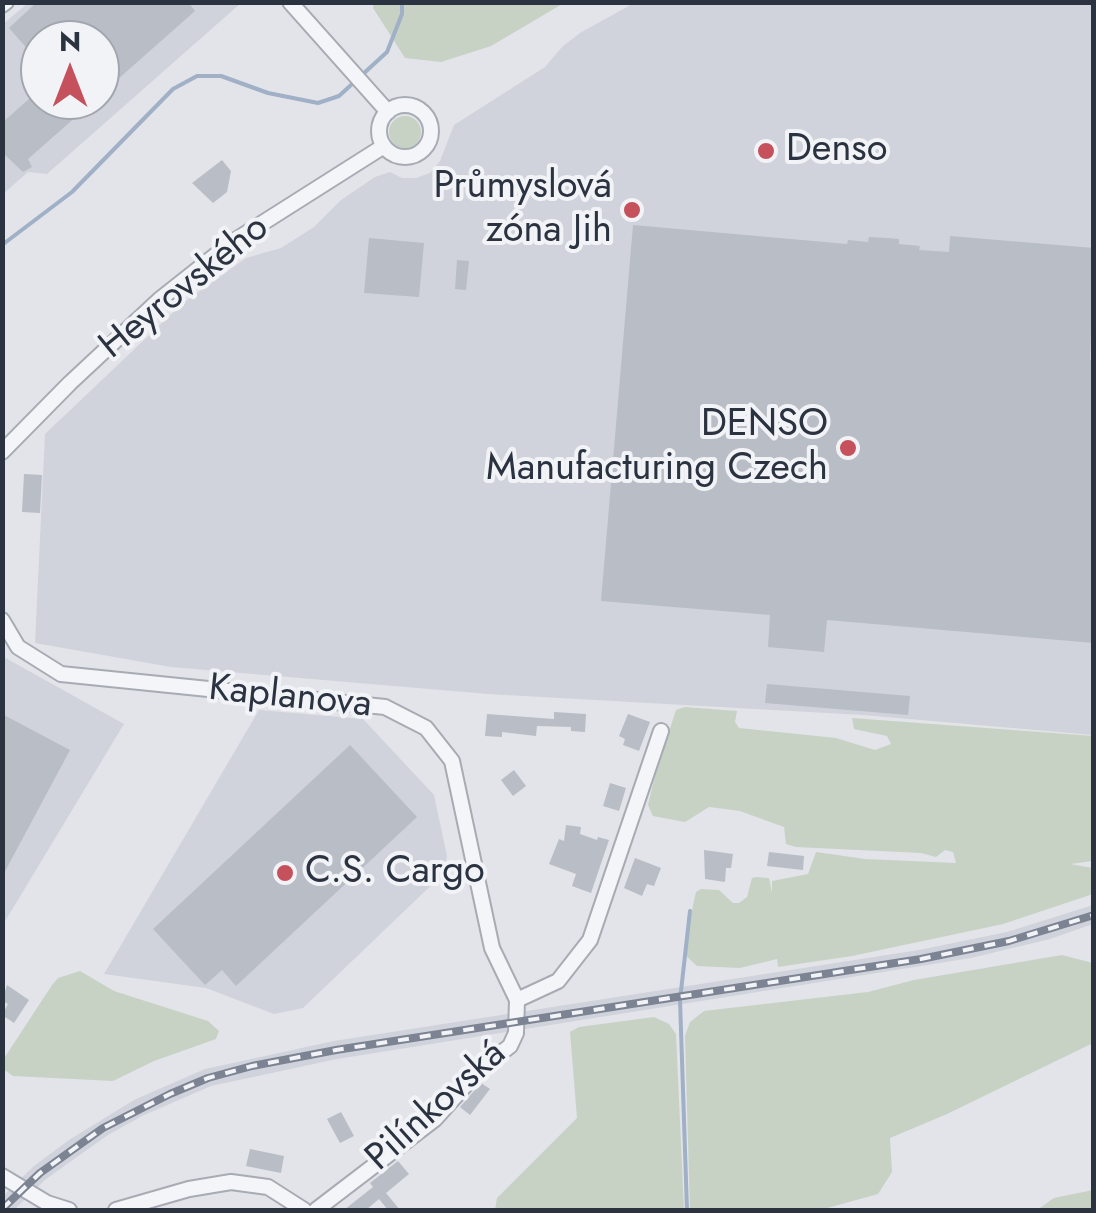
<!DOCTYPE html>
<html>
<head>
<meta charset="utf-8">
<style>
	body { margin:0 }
	#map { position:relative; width:1096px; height:1213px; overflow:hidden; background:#e2e4e9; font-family:Jost,sans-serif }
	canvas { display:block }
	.frame { position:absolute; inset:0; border:5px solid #2b3240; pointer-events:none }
	.north { position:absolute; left:20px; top:20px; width:100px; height:100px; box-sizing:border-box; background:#f1f3f7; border:2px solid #a2a6ae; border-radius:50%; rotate:0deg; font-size:28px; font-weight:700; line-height:40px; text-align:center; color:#2b3240 }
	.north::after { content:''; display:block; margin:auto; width:35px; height:45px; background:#c4515c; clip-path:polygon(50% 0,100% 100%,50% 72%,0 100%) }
</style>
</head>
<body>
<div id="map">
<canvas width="1096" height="1213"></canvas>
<div class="frame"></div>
<div class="north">N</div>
</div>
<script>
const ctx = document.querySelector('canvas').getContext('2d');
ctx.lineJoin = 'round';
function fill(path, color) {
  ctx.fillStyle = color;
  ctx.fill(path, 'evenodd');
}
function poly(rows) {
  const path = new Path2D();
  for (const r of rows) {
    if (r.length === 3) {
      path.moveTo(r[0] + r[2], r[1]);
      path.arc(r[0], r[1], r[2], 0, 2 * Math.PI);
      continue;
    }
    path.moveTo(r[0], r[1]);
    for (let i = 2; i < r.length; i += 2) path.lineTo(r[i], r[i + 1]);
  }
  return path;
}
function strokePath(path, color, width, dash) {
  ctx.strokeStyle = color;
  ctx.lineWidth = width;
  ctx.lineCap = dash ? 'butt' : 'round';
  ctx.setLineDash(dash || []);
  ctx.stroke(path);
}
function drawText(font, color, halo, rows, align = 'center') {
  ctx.font = font + ' Jost,sans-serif';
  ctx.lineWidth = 8;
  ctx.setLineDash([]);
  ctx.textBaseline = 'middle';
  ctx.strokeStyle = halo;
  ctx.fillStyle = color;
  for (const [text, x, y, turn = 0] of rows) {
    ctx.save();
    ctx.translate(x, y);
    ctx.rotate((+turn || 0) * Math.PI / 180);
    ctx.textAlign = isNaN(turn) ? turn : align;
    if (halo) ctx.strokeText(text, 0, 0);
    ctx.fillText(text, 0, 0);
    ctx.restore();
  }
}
const built = poly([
	[28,3,241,3,47,174,28,172,3,194,2,25],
	[40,40,100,40,100,100,40,100],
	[634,3,1093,4,1093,735,863,715,488,694,171,667,35,643,45,434,183,303,246,258,281,248,314,227,341,200,375,177,390,172,402,178,416,178,430,173,440,161,454,125,545,67,562,47,580,33],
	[2,656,124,724,4,923,2,922],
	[259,710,363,719,434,795,447,856,443,874,303,1008,274,1014,206,988,104,974],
	[1093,905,1093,924,1050,939,971,958,337,1059,211,1086,142,1116,108,1135,46,1179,14,1210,3,1210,3,1196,34,1166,69,1140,134,1100,205,1069,334,1041,919,950,1007,932]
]);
const green = poly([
	[374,3,374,2,564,3,491,46,441,62,405,58,373,8],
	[405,132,16],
	[685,707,737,711,735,722,739,728,836,738,875,750,891,744,887,736,854,729,852,718,1093,736,1093,861,1070,864,1093,868,1093,894,1003,924,852,956,778,967,777,959,740,968,697,966,685,955,693,905,696,892,701,889,719,890,733,903,739,903,747,897,752,878,756,877,769,878,772,893,772,881,808,874,816,852,865,859,956,863,953,852,945,850,936,857,921,853,796,847,786,844,784,827,740,811,709,807,685,822,653,816,648,805,656,772,676,710],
	[1062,955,1093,963,1093,1043,947,1114,890,1138,892,1172,878,1194,820,1210,690,1210,685,1036,690,1022,704,1011,868,992,914,980],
	[80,971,114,991,208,1021,219,1031,216,1039,154,1061,113,1081,13,1076,3,1069,3,1060,52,985,58,978],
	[654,1017,669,1024,676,1034,684,1210,495,1210,497,1198,577,1118,570,1032,579,1027],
	[1093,1190,1093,1210,1037,1210,1054,1198]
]);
const stream = poly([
	[2,245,72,192,173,89,197,76,221,76,268,93,318,103,339,96,387,52,402,14,402,2],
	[687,1210,680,1000,690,911]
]);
const building = poly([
	[37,2,188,2,195,11,100,95,100,40,40,40,40,45,31,53,9,28],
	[40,89,40,100,95,100,28,159,32,167,23,172,2,152,2,123],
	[222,160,231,171,227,192,213,203,192,183],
	[633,225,847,244,848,240,868,242,869,237,888,238,899,239,899,244,920,246,919,250,949,252,950,236,1094,248,1090,360,1094,360,1094,643,827,620,824,652,768,647,770,615,601,601],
	[369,238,424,243,419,297,364,293],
	[457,260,469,261,466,290,455,289],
	[24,474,42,475,40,513,22,512],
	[767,684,910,696,908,715,765,703],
	[554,712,586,714,585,732,571,731,571,727,537,726,536,736,502,732,502,737,485,736,487,714,554,719],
	[2,714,70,750,2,877],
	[628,714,650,722,639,751,623,745,625,739,619,736],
	[350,745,417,817,236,986,222,970,205,985,153,929],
	[514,770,526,786,513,796,501,780],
	[610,783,626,788,619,811,603,806],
	[566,825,581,827,580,834,597,840,598,837,609,840,591,893,572,886,576,874,549,864,559,839,564,841],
	[704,850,733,854,731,868,726,868,725,882,705,879],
	[769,852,804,856,803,870,767,866],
	[635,858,661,868,654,886,647,884,642,896,624,888],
	[7,985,29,1000,14,1023,2,1015,8,1004,2,1001],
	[481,1083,490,1089,470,1115,460,1107],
	[341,1112,354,1136,340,1143,327,1119],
	[250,1149,284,1156,281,1173,246,1166],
	[398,1161,409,1174,386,1193,400,1210,388,1210,379,1199,366,1210,344,1210,373,1187,370,1183]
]);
const street = poly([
	[290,2,388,112],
	[2,5,6,2],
	[405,131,26],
	[2,452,70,383,159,300,231,243,384,146],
	[2,620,18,647,61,674,385,707,426,728,452,761,492,948,517,1000,516,1033,510,1046,479,1070,435,1119,316,1210],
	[517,1000,558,981,590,940,661,731],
	[2,1176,47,1203,69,1210],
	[116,1210,189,1189,231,1182,268,1187,304,1210]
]);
const rail = poly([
	[2,1209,40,1173,103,1128,170,1094,208,1078,252,1066,336,1050,921,959,1009,941,1094,915]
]);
const markers = [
	[766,151,10,"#c4515c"],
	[632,210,10,"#c4515c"],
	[848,448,10,"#c4515c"],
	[285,873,10,"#c4515c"]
];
const poiNames = [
	["Denso",786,151],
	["Průmyslová",612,188,"right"],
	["zóna Jih",612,232,"right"],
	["DENSO",828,426,"right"],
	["Manufacturing Czech",828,470,"right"],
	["C.S. Cargo",305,873]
];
const streetNames = [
	["Heyrovského",185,288,-39],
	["Kaplanova",290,698,6],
	["Pilínkovská",437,1107,-42]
];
fill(built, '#d0d3db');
fill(green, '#c7d2c4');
strokePath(stream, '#a0b0c6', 4);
fill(building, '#b9bdc6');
strokePath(street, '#a7abb3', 18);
strokePath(street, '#f4f5f8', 14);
strokePath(rail, '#7c8392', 8);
strokePath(rail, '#f1f3f7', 4, [11]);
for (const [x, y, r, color] of markers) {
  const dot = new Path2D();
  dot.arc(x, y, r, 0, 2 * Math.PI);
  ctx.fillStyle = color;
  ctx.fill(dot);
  strokePath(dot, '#f1f3f7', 4);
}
drawText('38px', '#2b3240', '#f1f3f7', poiNames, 'left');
drawText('38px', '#2b3240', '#f1f3f7', streetNames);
</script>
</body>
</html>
